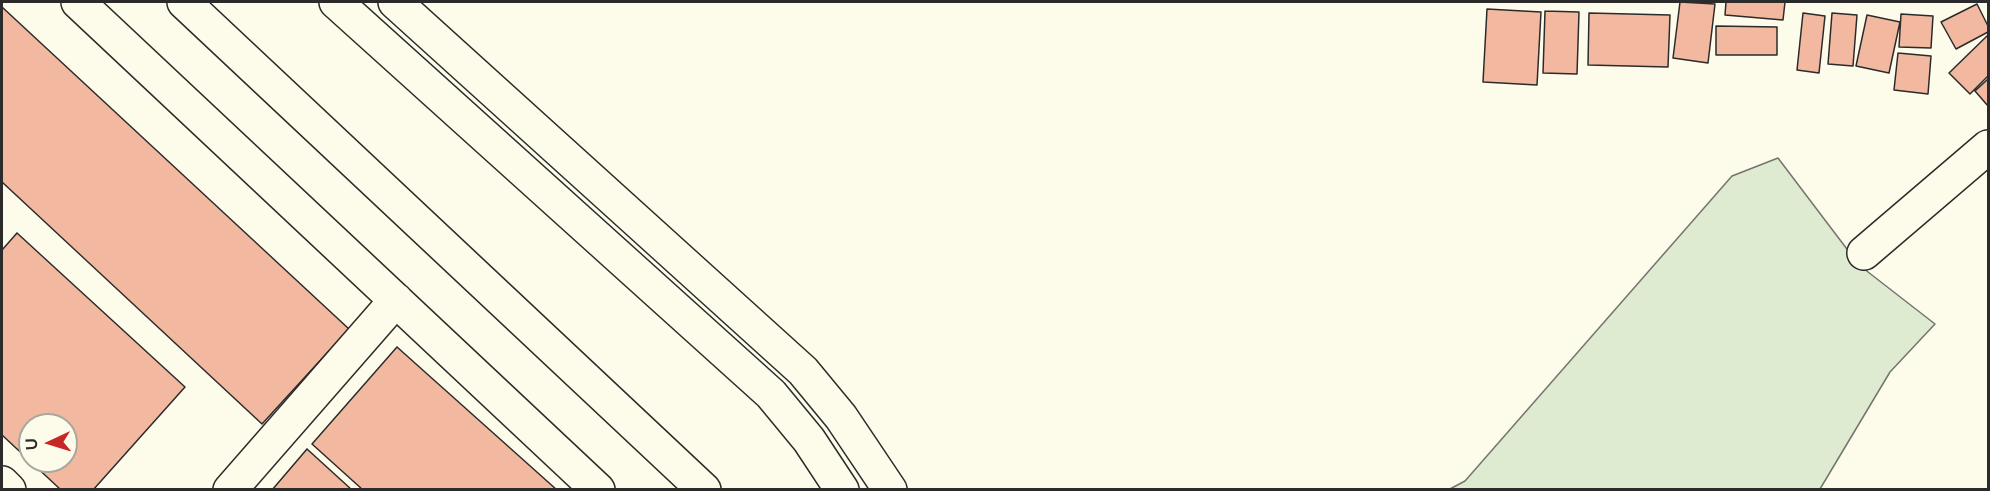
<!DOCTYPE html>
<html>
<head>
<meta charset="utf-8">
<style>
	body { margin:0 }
	#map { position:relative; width:1990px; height:491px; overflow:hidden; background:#fdfbea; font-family:Raleway,sans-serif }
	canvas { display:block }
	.frame { position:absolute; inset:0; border:3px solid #2b2b2b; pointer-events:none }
	.north { position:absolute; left:18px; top:413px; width:60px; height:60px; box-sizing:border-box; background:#fdfbea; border:2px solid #a9a89e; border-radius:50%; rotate:266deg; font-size:16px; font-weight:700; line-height:24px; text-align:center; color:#2b2b2b }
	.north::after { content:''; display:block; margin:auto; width:21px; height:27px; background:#c62828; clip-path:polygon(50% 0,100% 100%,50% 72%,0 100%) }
</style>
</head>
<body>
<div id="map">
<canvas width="1990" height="491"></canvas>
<div class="frame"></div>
<div class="north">U</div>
</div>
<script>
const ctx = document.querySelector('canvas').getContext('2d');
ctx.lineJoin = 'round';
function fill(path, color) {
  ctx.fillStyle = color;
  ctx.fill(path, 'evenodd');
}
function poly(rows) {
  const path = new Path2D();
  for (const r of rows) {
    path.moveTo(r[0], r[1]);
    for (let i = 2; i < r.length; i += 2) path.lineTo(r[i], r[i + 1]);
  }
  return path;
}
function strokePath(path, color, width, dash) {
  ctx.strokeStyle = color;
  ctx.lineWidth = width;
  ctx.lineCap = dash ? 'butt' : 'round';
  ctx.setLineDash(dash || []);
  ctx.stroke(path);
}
const green = poly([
	[1778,158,1859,265,1935,324,1890,372,1820,489,1448,490,1465,481,1732,176,1778,158]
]);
const building = poly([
	[1680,2,1715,4,1708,63,1673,58,1680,2],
	[1726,2,1785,2,1783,20,1725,15,1726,2],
	[1977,4,1988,26,1988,32,1956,49,1941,22,1977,4],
	[2,7,349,329,262,424,2,182,2,7],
	[1487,9,1541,12,1537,85,1483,82,1487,9],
	[1545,11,1579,12,1577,74,1543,73,1545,11],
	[1589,13,1670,15,1668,67,1588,65,1589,13],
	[1803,13,1825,16,1819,73,1797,70,1803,13],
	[1832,13,1857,15,1853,66,1828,64,1832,13],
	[1901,14,1933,16,1931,48,1899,47,1901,14],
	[1867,15,1900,22,1889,73,1856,66,1867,15],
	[1716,26,1777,27,1777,55,1716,55,1716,26],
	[1988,35,1988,76,1970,94,1949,73,1988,35],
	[1898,53,1931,56,1928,94,1894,90,1898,53],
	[1988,79,1988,106,1975,91,1988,79],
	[17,233,185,387,93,490,61,490,2,435,2,250,17,233],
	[30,425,66,425,66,461,30,461,30,425],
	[397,347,557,490,363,490,312,444,397,347],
	[307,449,352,490,272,490,307,449]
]);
const minor = poly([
	[78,2,598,490],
	[336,2,771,394,809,440,842,490],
	[395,2,803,371,841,417,890,490],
	[1864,253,1988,147],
	[2,483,9,490],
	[230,490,396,300]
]);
const highway = poly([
	[184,2,704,490]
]);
fill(green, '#deebd1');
strokePath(green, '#74746e', 1.5);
fill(building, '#f2b8a0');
strokePath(building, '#2b2b2b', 1.5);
strokePath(minor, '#2b2b2b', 36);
strokePath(highway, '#2b2b2b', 36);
strokePath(minor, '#fdfbea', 33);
strokePath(highway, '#fdfbea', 33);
</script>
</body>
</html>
